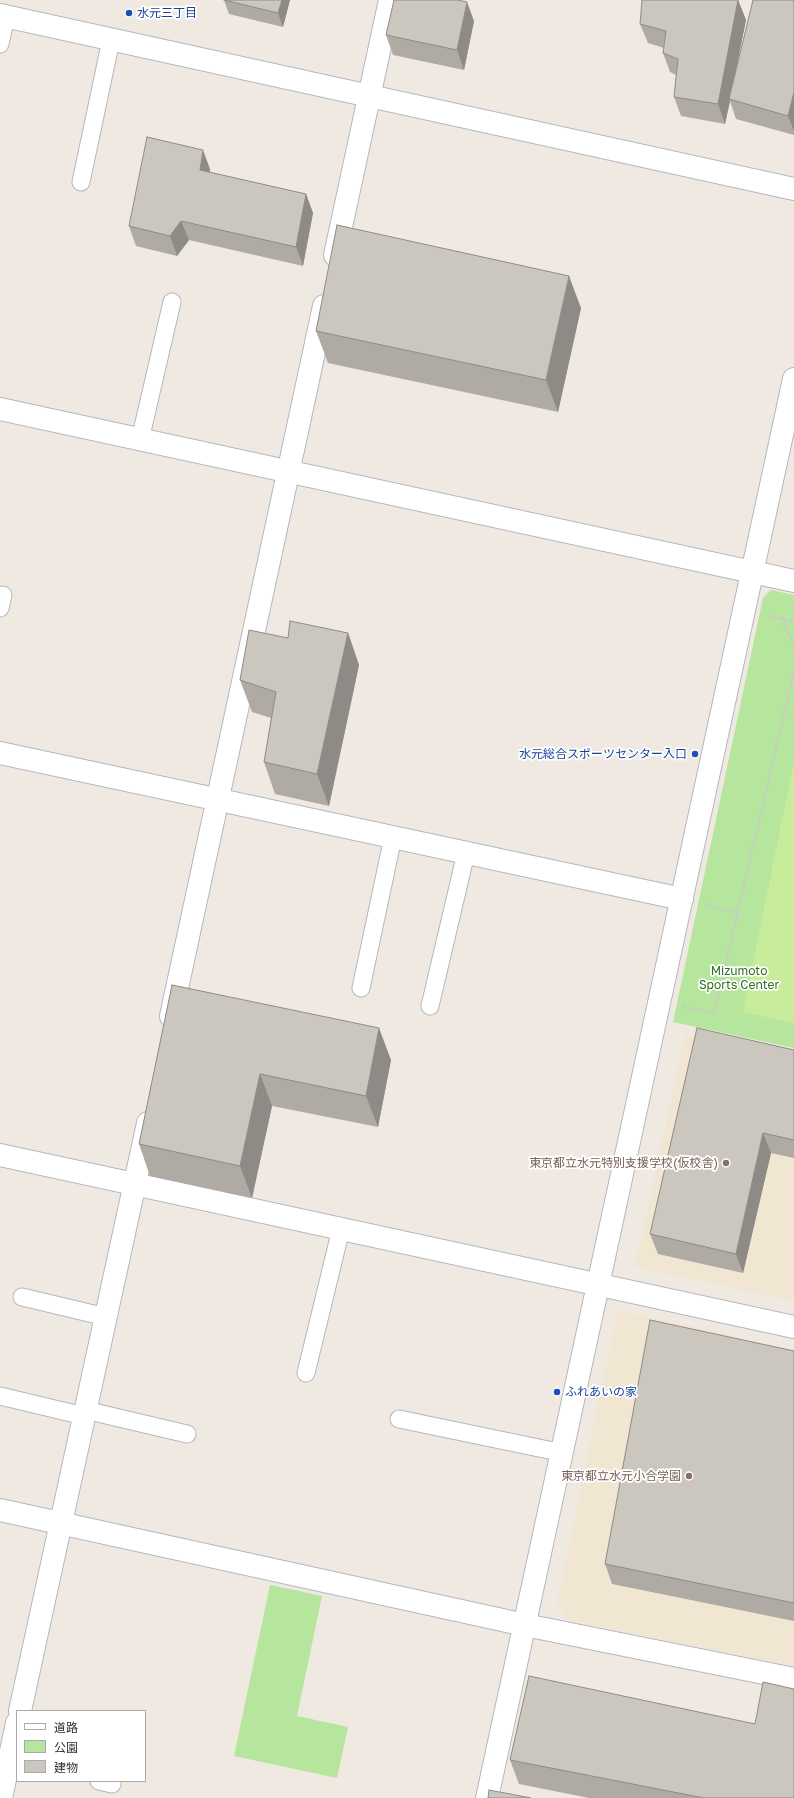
<!DOCTYPE html>
<html>
<head>
<meta charset="utf-8">
<style>
	body { margin:0 }
	#map { position:relative; width:794px; height:1798px; overflow:hidden; background:#efe9e1; font-family:"Golos Text","Noto Sans JP",sans-serif }
	canvas { display:block }
	.legend { position:absolute; left:16px; top:1710px; width:130px; height:72px; box-sizing:border-box; background:#fff; border:1px solid #ababab; margin:0; padding:5px 7px; list-style:none; font-size:12px; color:#2e2e2e }
	.legend li { display:flex; align-items:center; gap:8px; height:20px }
	.legend b { width:20px; border:1px solid #ababab }
</style>
</head>
<body>
<div id="map">
<canvas width="794" height="1798"></canvas>
<ul class="legend">
<li><b style="height:5px;background:#fff"></b>道路</li>
<li><b style="height:11px;background:#b6e59e"></b>公園</li>
<li><b style="height:11px;background:#cbc7bf"></b>建物</li>
</ul>
</div>
<script>
const ctx = document.querySelector('canvas').getContext('2d');
ctx.lineJoin = 'round';
function fill(path, color) {
  ctx.fillStyle = color;
  ctx.fill(path, 'evenodd');
}
function poly(rows) {
  const path = new Path2D();
  for (const r of rows) {
    path.moveTo(r[0], r[1]);
    for (let i = 2; i < r.length; i += 2) path.lineTo(r[i], r[i + 1]);
  }
  return path;
}
function strokePath(path, color, width, dash) {
  ctx.strokeStyle = color;
  ctx.lineWidth = width;
  ctx.lineCap = dash ? 'butt' : 'round';
  ctx.setLineDash(dash || []);
  ctx.stroke(path);
}
function drawText(font, color, halo, rows, align = 'center') {
  ctx.font = font + ' "Golos Text","Noto Sans JP",sans-serif';
  ctx.lineWidth = 3.5;
  ctx.setLineDash([]);
  ctx.textBaseline = 'middle';
  ctx.strokeStyle = halo;
  ctx.fillStyle = color;
  for (const [text, x, y, turn = 0] of rows) {
    ctx.save();
    ctx.translate(x, y);
    ctx.rotate((+turn || 0) * Math.PI / 180);
    ctx.textAlign = isNaN(turn) ? turn : align;
    if (halo) ctx.strokeText(text, 0, 0);
    ctx.fillText(text, 0, 0);
    ctx.restore();
  }
}
const education = poly([
	[685,1035,794,1058,794,1301,635,1267],
	[618,1310,794,1350,794,1666,567,1620,557,1603]
]);
const green = poly([
	[771,590,794,595,794,1048,673,1022,763,598],
	[270,1585,322,1596,297,1716,348,1727,337,1778,234,1756]
]);
const pitch = poly([
	[794,761,794,1023,743,1012]
]);
const path = poly([
	[769,616,794,622],
	[782,618,794,646],
	[706,905,738,913],
	[683,1007,714,1013,794,672]
]);
const service = poly([
	[0,44,6,17],
	[81,182,111,40],
	[140,440,172,302],
	[0,608,3,595],
	[361,988,393,837],
	[430,1006,466,853],
	[22,1297,106,1317],
	[306,1373,341,1229],
	[0,1396,84,1416],
	[85,1410,187,1434],
	[399,1419,563,1453],
	[99,1781,112,1784]
]);
const minor = poly([
	[335,255,390,0],
	[0,409,794,581],
	[0,753,682,899],
	[171,1016,324,306],
	[0,1155,794,1327],
	[0,1510,525,1625,794,1679],
	[20,1711,148,1123],
	[1,1798,17,1723]
]);
const tertiary = poly([
	[0,15,794,189],
	[487,1798,794,379]
]);
const wall = poly([
	[224,0,290,0,283,27,229,14],
	[738,0,746,20,735,74,794,0,794,135,736,119,730,101,725,124,681,116,674,97,676,75,670,72,663,53,664,48,648,43,640,24],
	[474,21,464,70,393,55,386,35],
	[210,169,209,173,306,194,313,213,303,266,189,240,177,256,136,246,129,226],
	[581,308,558,412,328,363,316,331],
	[348,633,359,665,329,806,275,794,264,762,271,718,252,712,240,680,288,638],
	[172,985,391,1060,378,1127,272,1106,252,1198,150,1176,139,1144],
	[794,1050,794,1158,771,1153,743,1273,658,1254,650,1234],
	[794,1351,794,1621,612,1584,605,1564],
	[510,1760,794,1798,589,1798,519,1784]
]);
const shadedWall = poly([
	[282,0,290,0,283,27,278,13],
	[738,0,746,20,730,99,729,99,730,101,725,124,718,104],
	[467,2,474,21,464,70,457,50],
	[794,92,794,131,788,116],
	[203,150,210,169,207,190,200,170],
	[306,194,313,213,303,266,296,247],
	[181,221,189,240,177,256,170,236],
	[569,276,581,308,558,412,546,380],
	[348,633,359,665,329,806,317,774],
	[379,1028,391,1060,378,1127,366,1096],
	[260,1074,272,1106,252,1198,240,1166],
	[763,1133,771,1153,743,1273,736,1254]
]);
const building = poly([
	[224,0,282,0,278,13,224,0],
	[394,0,458,0,467,2,457,50,386,35,394,0],
	[642,0,738,0,718,104,674,97,678,59,663,53,666,31,640,24,642,0],
	[753,0,794,0,794,92,788,116,729,99,753,0],
	[147,137,203,150,200,170,306,194,296,247,181,221,170,236,129,226,147,137],
	[337,225,569,276,546,380,316,331,337,225],
	[290,621,348,633,317,774,264,762,276,692,240,680,249,630,288,638,290,621],
	[172,985,379,1028,366,1096,260,1074,240,1166,139,1144,172,985],
	[697,1028,794,1050,794,1140,763,1133,736,1254,650,1234,697,1028],
	[650,1320,794,1351,794,1603,605,1564,650,1320],
	[529,1676,755,1724,763,1682,794,1689,794,1798,704,1798,510,1760,529,1676],
	[489,1790,531,1798,488,1798,489,1790]
]);
const markers = [
	[129,13,4,"#1a4fb4"],
	[695,754,4,"#1a4fb4"],
	[726,1163,4,"#8d6e63"],
	[557,1392,4,"#1a4fb4"],
	[689,1476,4,"#8d6e63"]
];
const transitNames = [
	["水元三丁目",137,13],
	["水元総合スポーツセンター入口",687,754,"right"],
	["ふれあいの家",565,1392]
];
const parkNames = [
	["Mizumoto",739,971],
	["Sports Center",739,985]
];
const educationNames = [
	["東京都立水元特別支援学校(仮校舎)",718,1163],
	["東京都立水元小合学園",681,1476]
];
fill(education, '#f0e6d1');
fill(green, '#b6e59e');
fill(pitch, '#c9ec9a');
strokePath(service, '#b4b7c1', 19);
strokePath(minor, '#b4b7c1', 24);
strokePath(tertiary, '#b4b7c1', 24);
strokePath(path, '#c9c9c9', 2.5, [3, 2]);
strokePath(service, '#fff', 17);
strokePath(minor, '#fff', 22);
strokePath(tertiary, '#fff', 22);
fill(wall, '#afaba4');
fill(shadedWall, '#8e8b86');
fill(building, '#cbc7bf');
strokePath(building, '#8e8b86', 1);
for (const [x, y, r, color] of markers) {
  const dot = new Path2D();
  dot.arc(x, y, r, 0, 2 * Math.PI);
  ctx.fillStyle = color;
  ctx.fill(dot);
  strokePath(dot, '#fff', 1.5);
}
drawText('12px', '#164399', '#fff', transitNames, 'left');
drawText('12px', '#2c6e1b', '#fff', parkNames);
drawText('12px', '#785e54', '#fff', educationNames, 'right');
</script>
</body>
</html>
